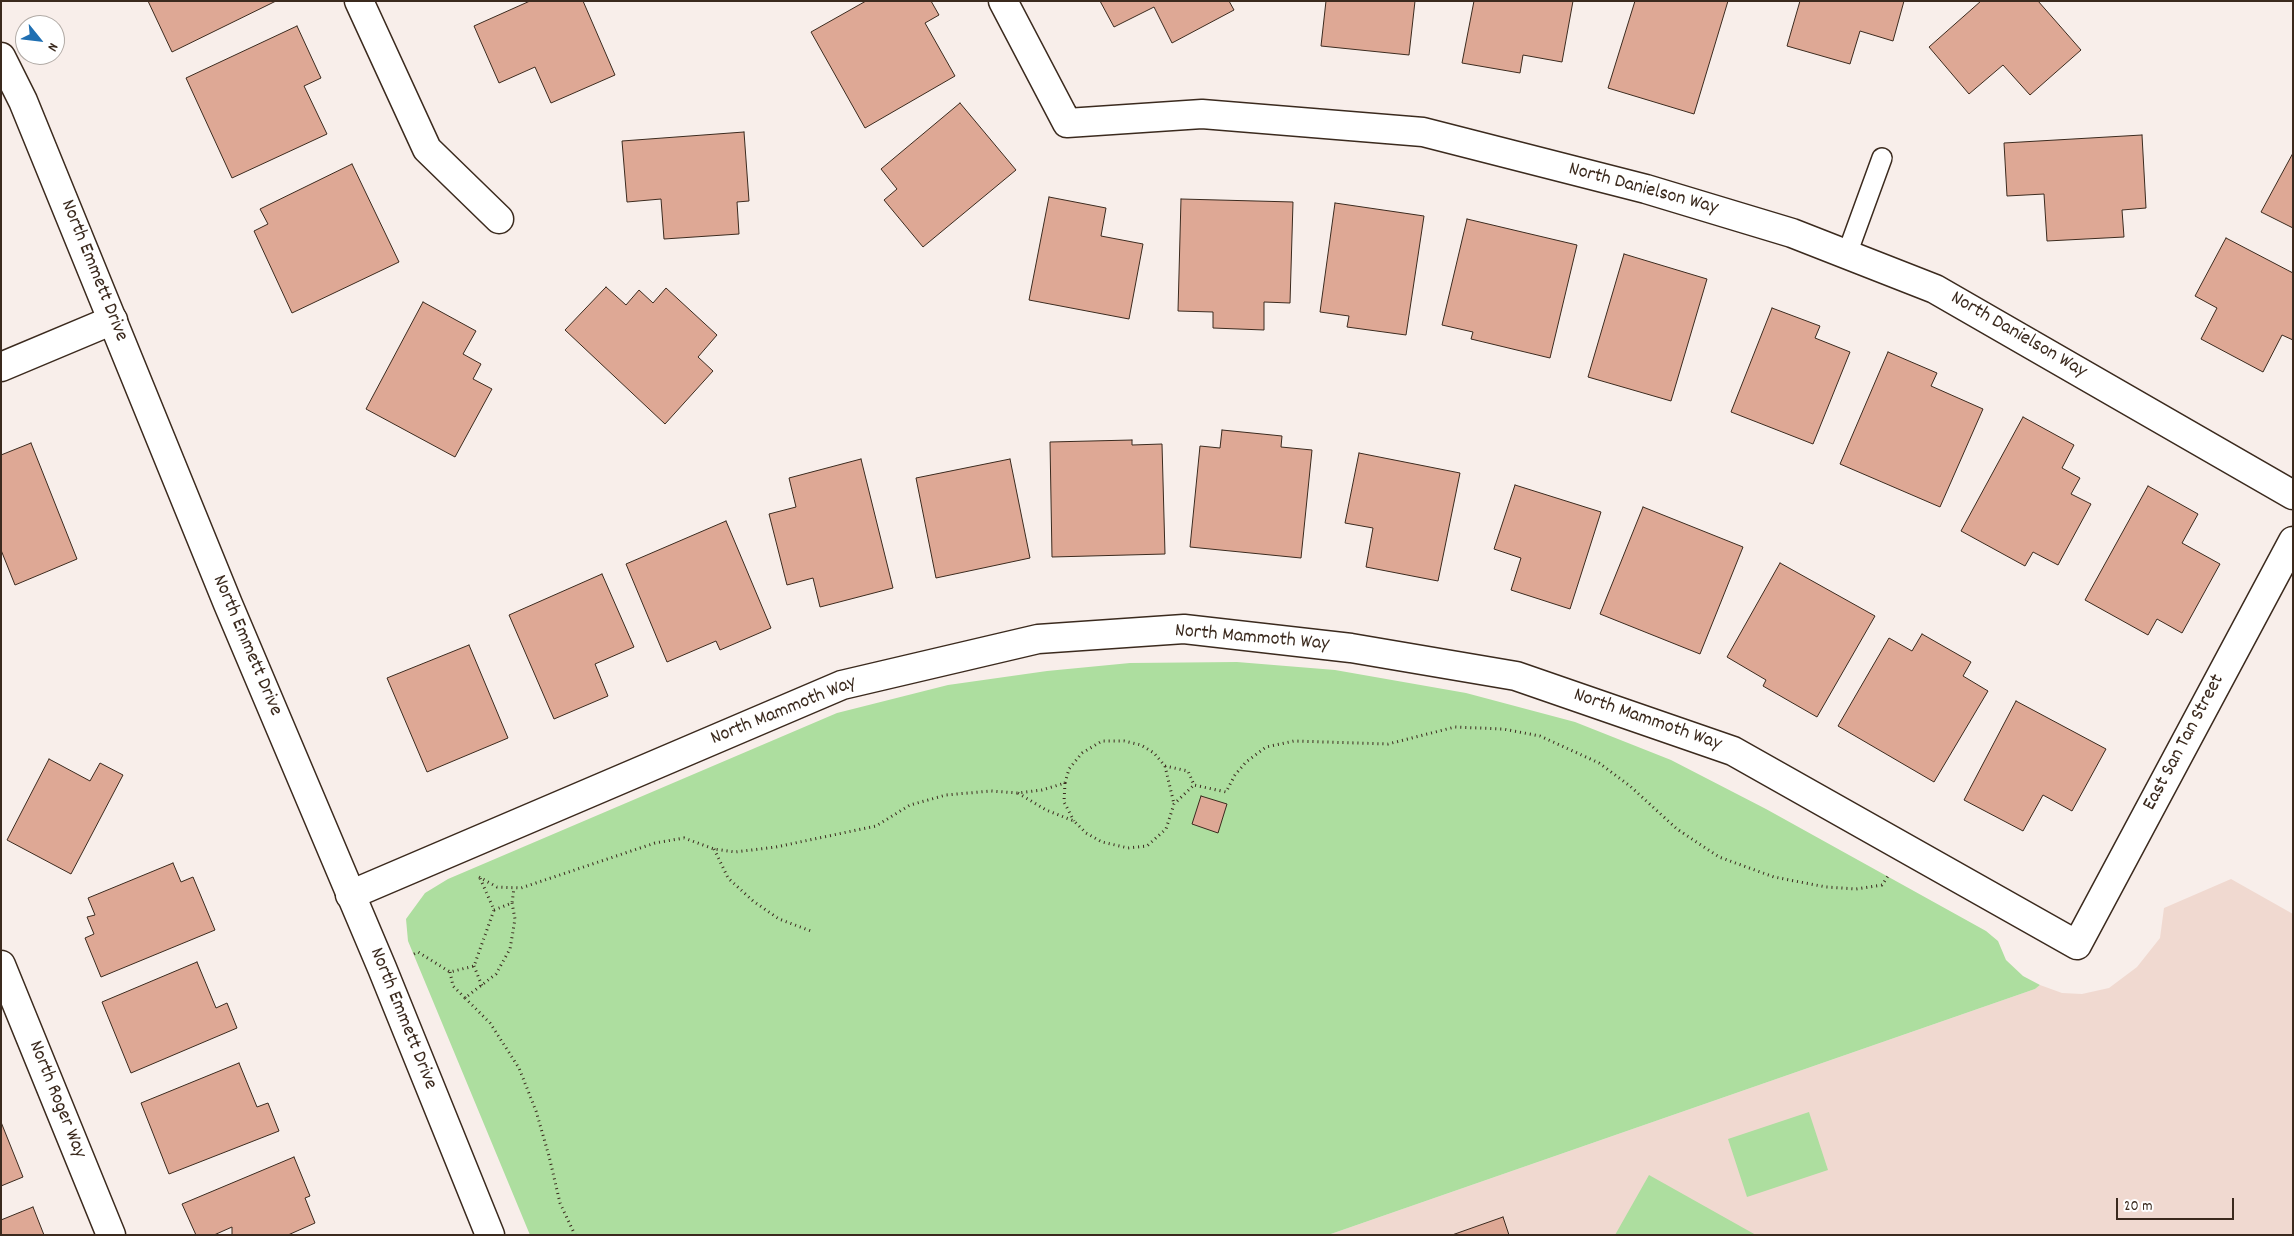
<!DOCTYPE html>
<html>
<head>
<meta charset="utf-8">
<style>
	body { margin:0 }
	#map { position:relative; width:2294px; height:1236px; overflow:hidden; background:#f8eeea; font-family:Dekko,sans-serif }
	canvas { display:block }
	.frame { position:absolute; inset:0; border:2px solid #3b2a1e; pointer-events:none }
	.north { position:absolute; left:15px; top:15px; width:50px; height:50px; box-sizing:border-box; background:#fff; border:1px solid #b1aaa5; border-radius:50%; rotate:119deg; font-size:14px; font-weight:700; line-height:20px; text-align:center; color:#3b2a1e }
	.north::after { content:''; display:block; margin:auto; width:18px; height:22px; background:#1f6fb2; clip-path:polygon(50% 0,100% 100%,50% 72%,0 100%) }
	.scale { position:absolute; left:2116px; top:1198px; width:118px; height:22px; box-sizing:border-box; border:2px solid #3b2a1e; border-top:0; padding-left:6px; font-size:15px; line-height:18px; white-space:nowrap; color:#3b2a1e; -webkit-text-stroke:4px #fff; paint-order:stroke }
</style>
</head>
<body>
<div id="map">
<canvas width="2294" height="1236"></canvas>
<div class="frame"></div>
<div class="north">N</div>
<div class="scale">20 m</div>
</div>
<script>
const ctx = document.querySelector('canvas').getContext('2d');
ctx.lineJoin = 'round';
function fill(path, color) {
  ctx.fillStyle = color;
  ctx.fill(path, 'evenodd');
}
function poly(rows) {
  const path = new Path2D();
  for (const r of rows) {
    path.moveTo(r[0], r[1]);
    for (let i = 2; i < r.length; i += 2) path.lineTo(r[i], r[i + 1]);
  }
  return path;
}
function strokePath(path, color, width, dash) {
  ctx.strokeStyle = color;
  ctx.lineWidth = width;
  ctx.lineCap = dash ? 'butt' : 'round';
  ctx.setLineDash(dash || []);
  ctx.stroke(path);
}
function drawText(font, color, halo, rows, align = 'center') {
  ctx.font = font + ' Dekko,sans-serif';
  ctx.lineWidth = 4.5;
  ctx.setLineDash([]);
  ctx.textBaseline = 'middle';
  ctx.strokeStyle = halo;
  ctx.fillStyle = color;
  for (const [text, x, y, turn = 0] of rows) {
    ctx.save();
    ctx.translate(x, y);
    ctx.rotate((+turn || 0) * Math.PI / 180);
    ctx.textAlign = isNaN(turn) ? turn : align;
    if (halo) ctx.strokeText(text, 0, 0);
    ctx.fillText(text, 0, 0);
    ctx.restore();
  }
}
const built = poly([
	[2231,879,2293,914,2293,1235,1328,1235,2035,989,2040,985,2062,993,2082,994,2109,988,2137,967,2160,938,2164,908]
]);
const green = poly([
	[1237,662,1335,670,1466,693,1575,722,1671,760,1766,809,1986,931,1998,941,2006,960,2023,976,2040,985,2035,989,1328,1235,530,1235,408,941,406,919,425,893,448,879,837,713,948,685,1047,671,1130,663],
	[1809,1112,1828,1170,1747,1197,1728,1139],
	[1649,1175,1756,1235,1615,1235]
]);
const building = poly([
	[148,1,276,1,172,52,148,1],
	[530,1,583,1,615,75,551,103,535,67,499,83,474,26,530,1],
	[866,1,931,1,939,15,925,23,955,76,865,128,811,32,866,1],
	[1100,1,1229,1,1234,10,1172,43,1154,7,1114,27,1100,1],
	[1326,1,1415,1,1409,55,1321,46,1326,1],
	[1474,1,1573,1,1562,62,1523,55,1520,73,1462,63,1474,1],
	[1635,1,1728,1,1694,114,1608,88,1635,1],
	[1800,1,1904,1,1893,41,1860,31,1850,64,1787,46,1800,1],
	[1981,1,2038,1,2081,50,2030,95,2003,65,1969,94,1929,47,1981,1],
	[297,26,321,78,304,86,327,134,232,178,186,78,297,26],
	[960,103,1016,170,923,247,884,200,897,189,881,169,960,103],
	[744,132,749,201,737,202,739,234,664,239,661,199,627,202,622,141,744,132],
	[2142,135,2146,208,2122,210,2124,237,2047,241,2044,194,2007,196,2004,143,2142,135],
	[2293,153,2293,228,2261,212,2293,153],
	[352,164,399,262,292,313,254,231,268,224,260,209,352,164],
	[1049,197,1106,208,1101,236,1143,244,1129,319,1029,300,1049,197],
	[1181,199,1293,202,1290,303,1264,302,1264,330,1213,328,1213,312,1178,311,1181,199],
	[1335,203,1424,216,1406,335,1347,327,1349,316,1320,312,1335,203],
	[1467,219,1577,245,1550,358,1471,339,1473,332,1442,325,1467,219],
	[2226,238,2293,273,2293,340,2282,335,2263,372,2201,339,2217,308,2195,296,2226,238],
	[1624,254,1707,279,1671,401,1588,377,1624,254],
	[606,287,626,305,639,290,653,303,666,288,717,335,698,357,713,371,665,424,565,330,606,287],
	[423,302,476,331,463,354,481,364,473,379,492,389,455,457,366,409,423,302],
	[1772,308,1820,326,1815,338,1850,352,1813,444,1731,412,1772,308],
	[1888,352,1937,373,1931,386,1983,409,1940,507,1840,464,1888,352],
	[2023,417,2074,445,2062,468,2080,478,2071,494,2091,504,2058,565,2033,552,2025,566,1961,531,2023,417],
	[1222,430,1282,436,1281,447,1312,450,1301,558,1190,547,1200,446,1220,448,1222,430],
	[1132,440,1132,445,1162,444,1165,554,1052,557,1050,442,1132,440],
	[31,443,77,559,15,585,1,550,1,455,31,443],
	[1359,453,1460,473,1438,581,1366,567,1373,528,1345,523,1359,453],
	[861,459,893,588,820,607,813,578,787,585,769,514,796,507,789,478,861,459],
	[1010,459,1030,558,936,578,916,478,1010,459],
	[1515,485,1601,512,1570,609,1511,590,1521,558,1494,549,1515,485],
	[2148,486,2198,514,2182,543,2220,564,2182,633,2157,619,2148,635,2085,600,2148,486],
	[1643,507,1743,547,1700,654,1600,614,1643,507],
	[726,521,771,628,720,650,716,641,667,662,626,564,726,521],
	[1780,563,1875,616,1817,717,1763,686,1766,680,1727,657,1780,563],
	[602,574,634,647,595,664,608,696,554,719,509,615,602,574],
	[1922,634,1971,662,1963,676,1988,691,1934,782,1838,726,1889,638,1912,651,1922,634],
	[469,645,508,738,427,772,387,678,469,645],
	[2016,701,2106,749,2072,811,2043,795,2023,831,1964,800,2016,701],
	[49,759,90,781,100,763,123,775,71,874,7,840,49,759],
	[1201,796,1227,804,1218,833,1192,824,1201,796],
	[173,863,181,882,193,877,215,930,101,977,85,938,94,934,87,917,95,915,88,898,173,863],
	[197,962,216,1008,227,1003,237,1028,131,1073,102,1002,197,962],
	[239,1063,257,1107,268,1103,279,1131,169,1174,141,1103,239,1063],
	[1,1122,23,1177,1,1186,1,1122],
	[294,1157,310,1196,305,1198,315,1223,288,1235,232,1235,232,1227,214,1235,196,1235,182,1204,294,1157],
	[33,1207,44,1235,1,1235,1,1220,33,1207],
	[1503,1217,1509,1235,1452,1235,1503,1217]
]);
const path = poly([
	[1165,766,1174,804],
	[1065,783,1064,802,1074,821],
	[1018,793,1046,810,1074,821,1086,833,1102,842,1128,848,1147,846,1166,829,1174,804,1194,785],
	[714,849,728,878,753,901,779,919,811,931],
	[479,877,497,887,521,888,655,843,684,838,714,849,735,852,776,847,876,826,910,805,946,795,991,791,1018,793,1042,790,1065,783,1069,769,1082,753,1102,741,1124,741,1141,745,1154,753,1165,766,1188,771,1194,785,1226,792,1235,775,1246,762,1266,747,1294,741,1388,744,1455,727,1503,729,1540,736,1599,763,1630,786,1677,829,1719,857,1774,877,1826,887,1856,889,1882,885,1888,876],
	[494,910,512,903,514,888],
	[414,954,418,952,450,972,474,966,494,910,480,878],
	[474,966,482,986],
	[450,972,453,986,465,998,496,974,510,949,515,919,512,903],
	[465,998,490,1023,519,1068,536,1111,549,1156,560,1203,575,1235]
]);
const lane = poly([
	[1847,254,1882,158]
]);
const street = poly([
	[359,1,427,149,499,219],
	[1003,1,1067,123,1202,114,1423,132,1646,189,1792,233,1935,289,2293,495],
	[1,367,113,320],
	[350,895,842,685,1038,639,1184,629,1351,648,1516,676,1733,751,2077,945,2293,541],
	[1,965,111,1235]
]);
const secondary = poly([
	[1,57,23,101,228,604,382,968,490,1235]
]);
const streetNames = [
	["North Danielson Way",1643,190,15],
	["North Emmett Drive",93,271,68],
	["North Danielson Way",2018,336,30],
	["North Mammoth Way",1252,639,5],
	["North Emmett Drive",246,646,67],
	["North Mammoth Way",784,712,-22],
	["North Mammoth Way",1647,721,19],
	["East San Tan Street",2185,743,-62],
	["North Emmett Drive",402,1019,68],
	["North Roger Way",56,1100,68]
];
fill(built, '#f0d9d0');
fill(green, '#adde9f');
fill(building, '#dea895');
strokePath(building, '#3b2a1e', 1);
strokePath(lane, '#3b2a1e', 22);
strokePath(street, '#3b2a1e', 31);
strokePath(secondary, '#3b2a1e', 31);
strokePath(path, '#3b2a1e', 3, [1, 4]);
strokePath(lane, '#fff', 19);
strokePath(street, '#fff', 28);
strokePath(secondary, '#fff', 28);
drawText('20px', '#3b2a1e', '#fff', streetNames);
</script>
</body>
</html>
